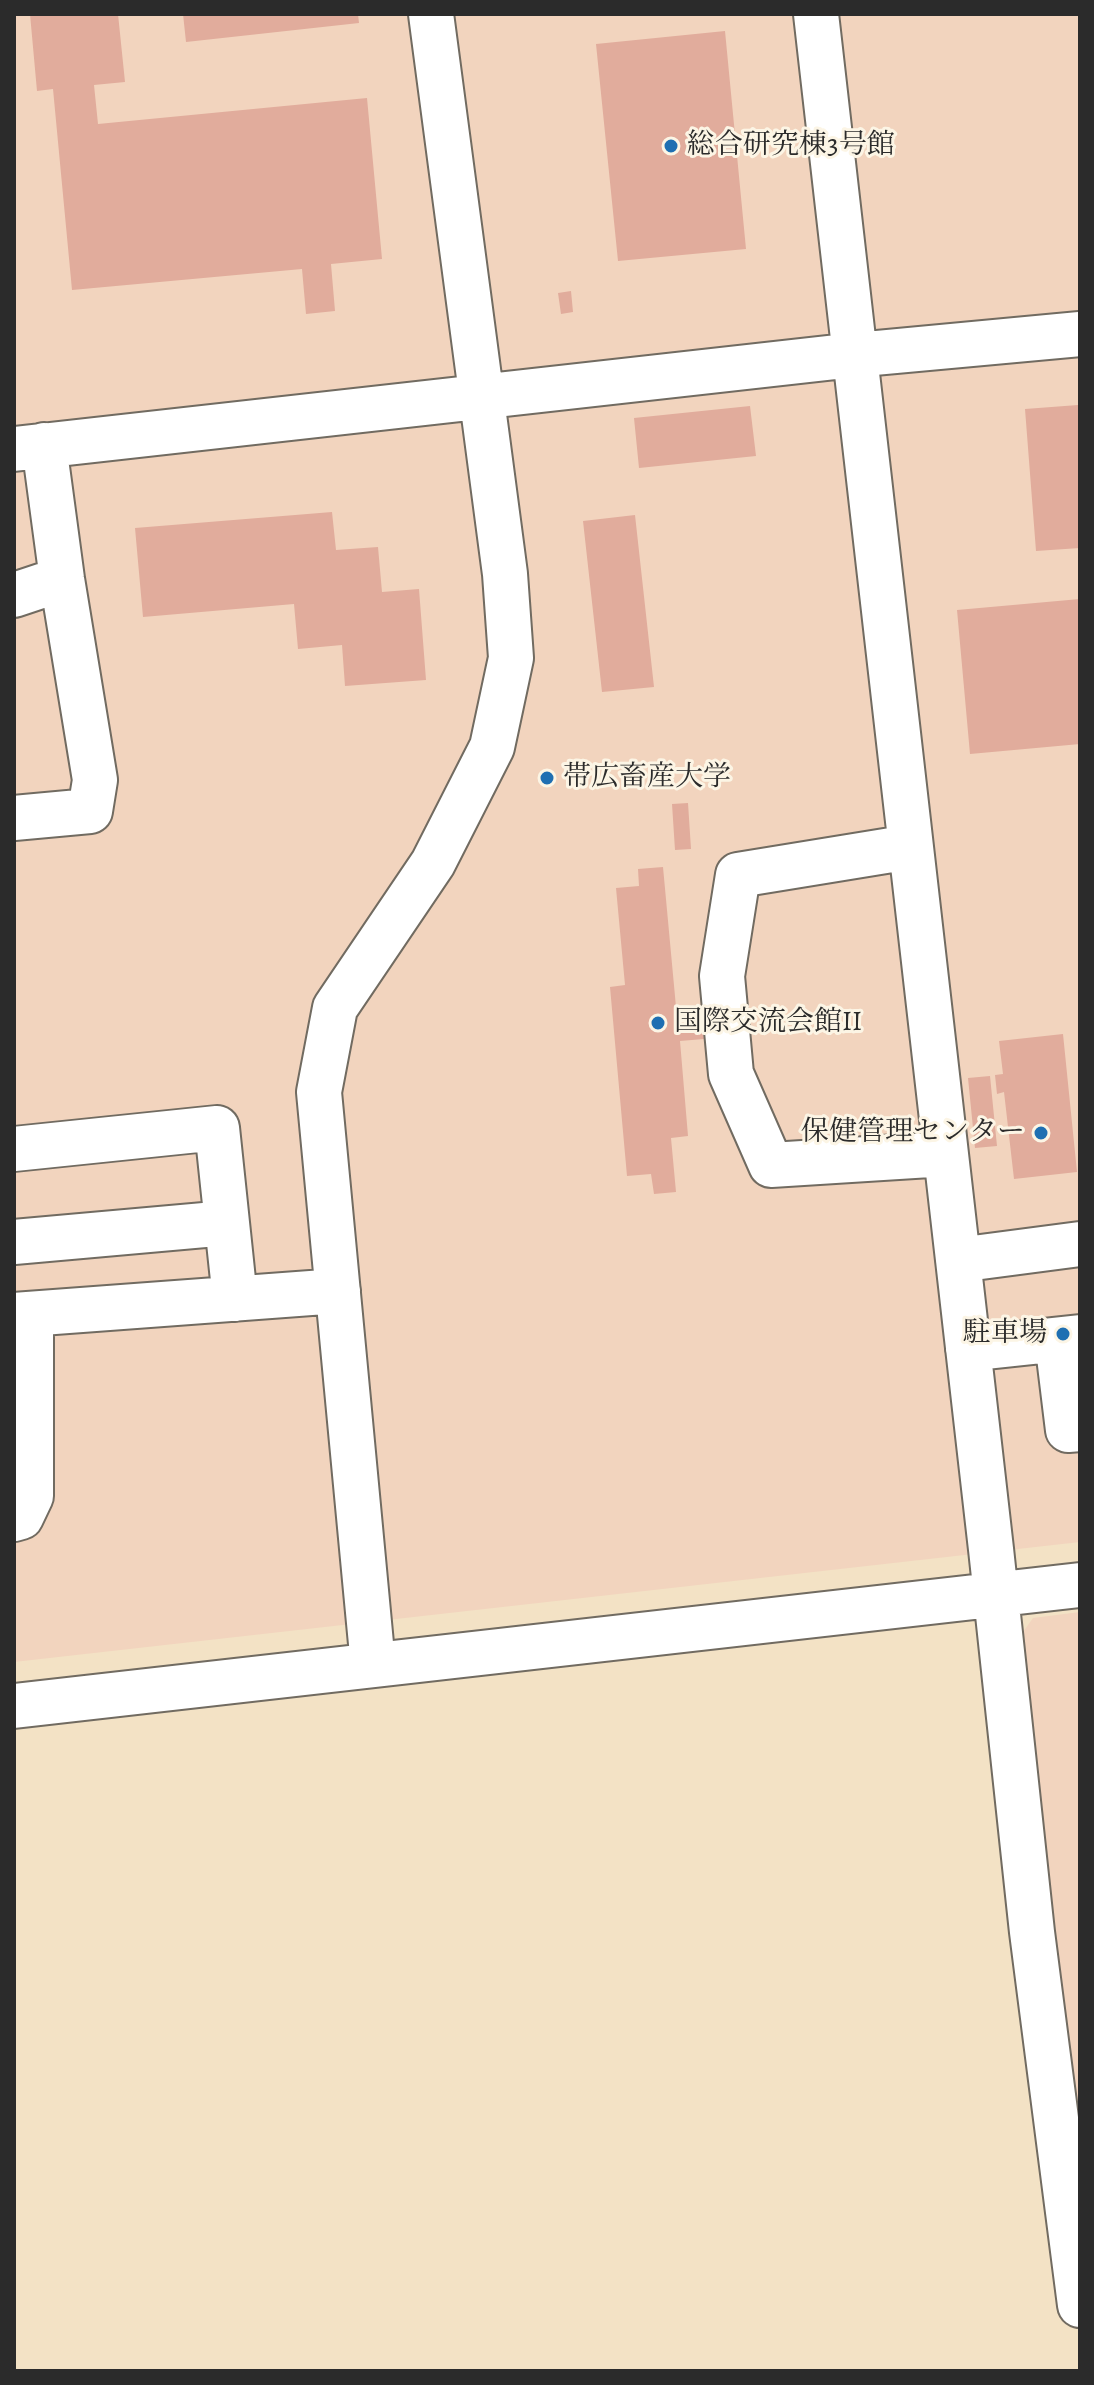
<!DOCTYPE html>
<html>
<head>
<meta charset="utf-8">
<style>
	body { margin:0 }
	#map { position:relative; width:1094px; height:2385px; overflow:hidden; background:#f3e2c5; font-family:Alegreya,serif }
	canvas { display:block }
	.frame { position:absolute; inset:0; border:16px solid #2b2b2b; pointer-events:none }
</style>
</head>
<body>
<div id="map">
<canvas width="1094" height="2385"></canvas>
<div class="frame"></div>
</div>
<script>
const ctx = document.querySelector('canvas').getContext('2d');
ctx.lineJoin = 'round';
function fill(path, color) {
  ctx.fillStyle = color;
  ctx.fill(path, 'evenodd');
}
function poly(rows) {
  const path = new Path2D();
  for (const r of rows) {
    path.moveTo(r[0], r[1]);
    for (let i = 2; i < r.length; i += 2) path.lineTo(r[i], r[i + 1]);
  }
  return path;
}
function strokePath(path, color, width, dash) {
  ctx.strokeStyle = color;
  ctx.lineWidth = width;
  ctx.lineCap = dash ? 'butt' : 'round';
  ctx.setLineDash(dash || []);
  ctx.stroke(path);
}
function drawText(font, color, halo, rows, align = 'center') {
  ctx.font = font + ' Alegreya,"Noto Serif JP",serif';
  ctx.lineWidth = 6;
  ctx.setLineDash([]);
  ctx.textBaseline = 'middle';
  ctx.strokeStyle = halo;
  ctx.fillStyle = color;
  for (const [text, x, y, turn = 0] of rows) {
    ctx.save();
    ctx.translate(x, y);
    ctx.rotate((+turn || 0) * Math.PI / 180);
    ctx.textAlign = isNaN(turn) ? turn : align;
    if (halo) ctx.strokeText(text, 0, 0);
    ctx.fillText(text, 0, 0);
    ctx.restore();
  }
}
const built = poly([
	[14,14,1080,14,1080,1542,14,1662],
	[1080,1612,1080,2169,1018,1639,1033,1618]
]);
const building = poly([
	[30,14,118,14,125,82,94,85,98,124,367,98,382,259,331,264,335,311,306,314,302,269,72,290,53,89,37,91],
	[183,14,358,14,359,23,186,42],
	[725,31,746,249,618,261,596,44],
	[571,291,573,312,561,314,558,293],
	[1078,405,1080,548,1036,551,1025,409],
	[750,406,756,456,639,468,634,418],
	[332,512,336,550,378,547,382,592,419,589,426,680,345,686,342,645,298,649,294,604,143,617,135,528],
	[635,515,654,687,602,692,583,521],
	[1080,599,1080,744,970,754,957,610],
	[688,803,691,849,675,850,672,804],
	[663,867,676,1007,700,1005,704,1039,680,1041,688,1136,671,1138,676,1192,654,1194,651,1174,627,1176,610,987,625,985,616,888,639,886,638,869],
	[1063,1034,1077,1172,1014,1179,1004,1092,997,1094,995,1075,1003,1074,999,1041],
	[990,1076,997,1146,975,1148,968,1078]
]);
const minor = poly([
	[816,14,991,1549,1032,1932,1080,2305],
	[14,449,854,355,1080,334],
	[14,595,62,579],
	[14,818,90,811,95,780,62,579,44,445],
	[910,847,738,875,722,976,731,1074,771,1165,946,1154],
	[14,1149,217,1128,235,1299],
	[14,1242,227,1223],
	[958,1260,1080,1244],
	[14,1315,338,1291],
	[1057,1340,1068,1430,1080,1429],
	[968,1349,1080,1337],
	[14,1519,21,1517,31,1496,31,1314],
	[373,1665,319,1092,335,1008,433,863,492,747,511,658,505,574,431,14],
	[14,1706,1080,1585]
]);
const markers = [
	[671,146,8,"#1f6fb2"],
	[547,778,8,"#1f6fb2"],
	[658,1023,8,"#1f6fb2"],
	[1041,1133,8,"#1f6fb2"],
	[1063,1334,8,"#1f6fb2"]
];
const poiNames = [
	["総合研究棟3号館",687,146],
	["帯広畜産大学",563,778],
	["国際交流会館II",674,1023],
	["保健管理センター",1025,1133,"right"],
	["駐車場",1047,1334,"right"]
];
fill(built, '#f2d4be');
fill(building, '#e1ac9c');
strokePath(minor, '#716b61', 48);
strokePath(minor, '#fff', 44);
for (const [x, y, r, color] of markers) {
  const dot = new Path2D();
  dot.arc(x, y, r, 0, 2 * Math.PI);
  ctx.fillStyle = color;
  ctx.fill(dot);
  strokePath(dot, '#fcf5e5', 3);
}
drawText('28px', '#2b2b2b', '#fcf5e5', poiNames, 'left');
</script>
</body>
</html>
